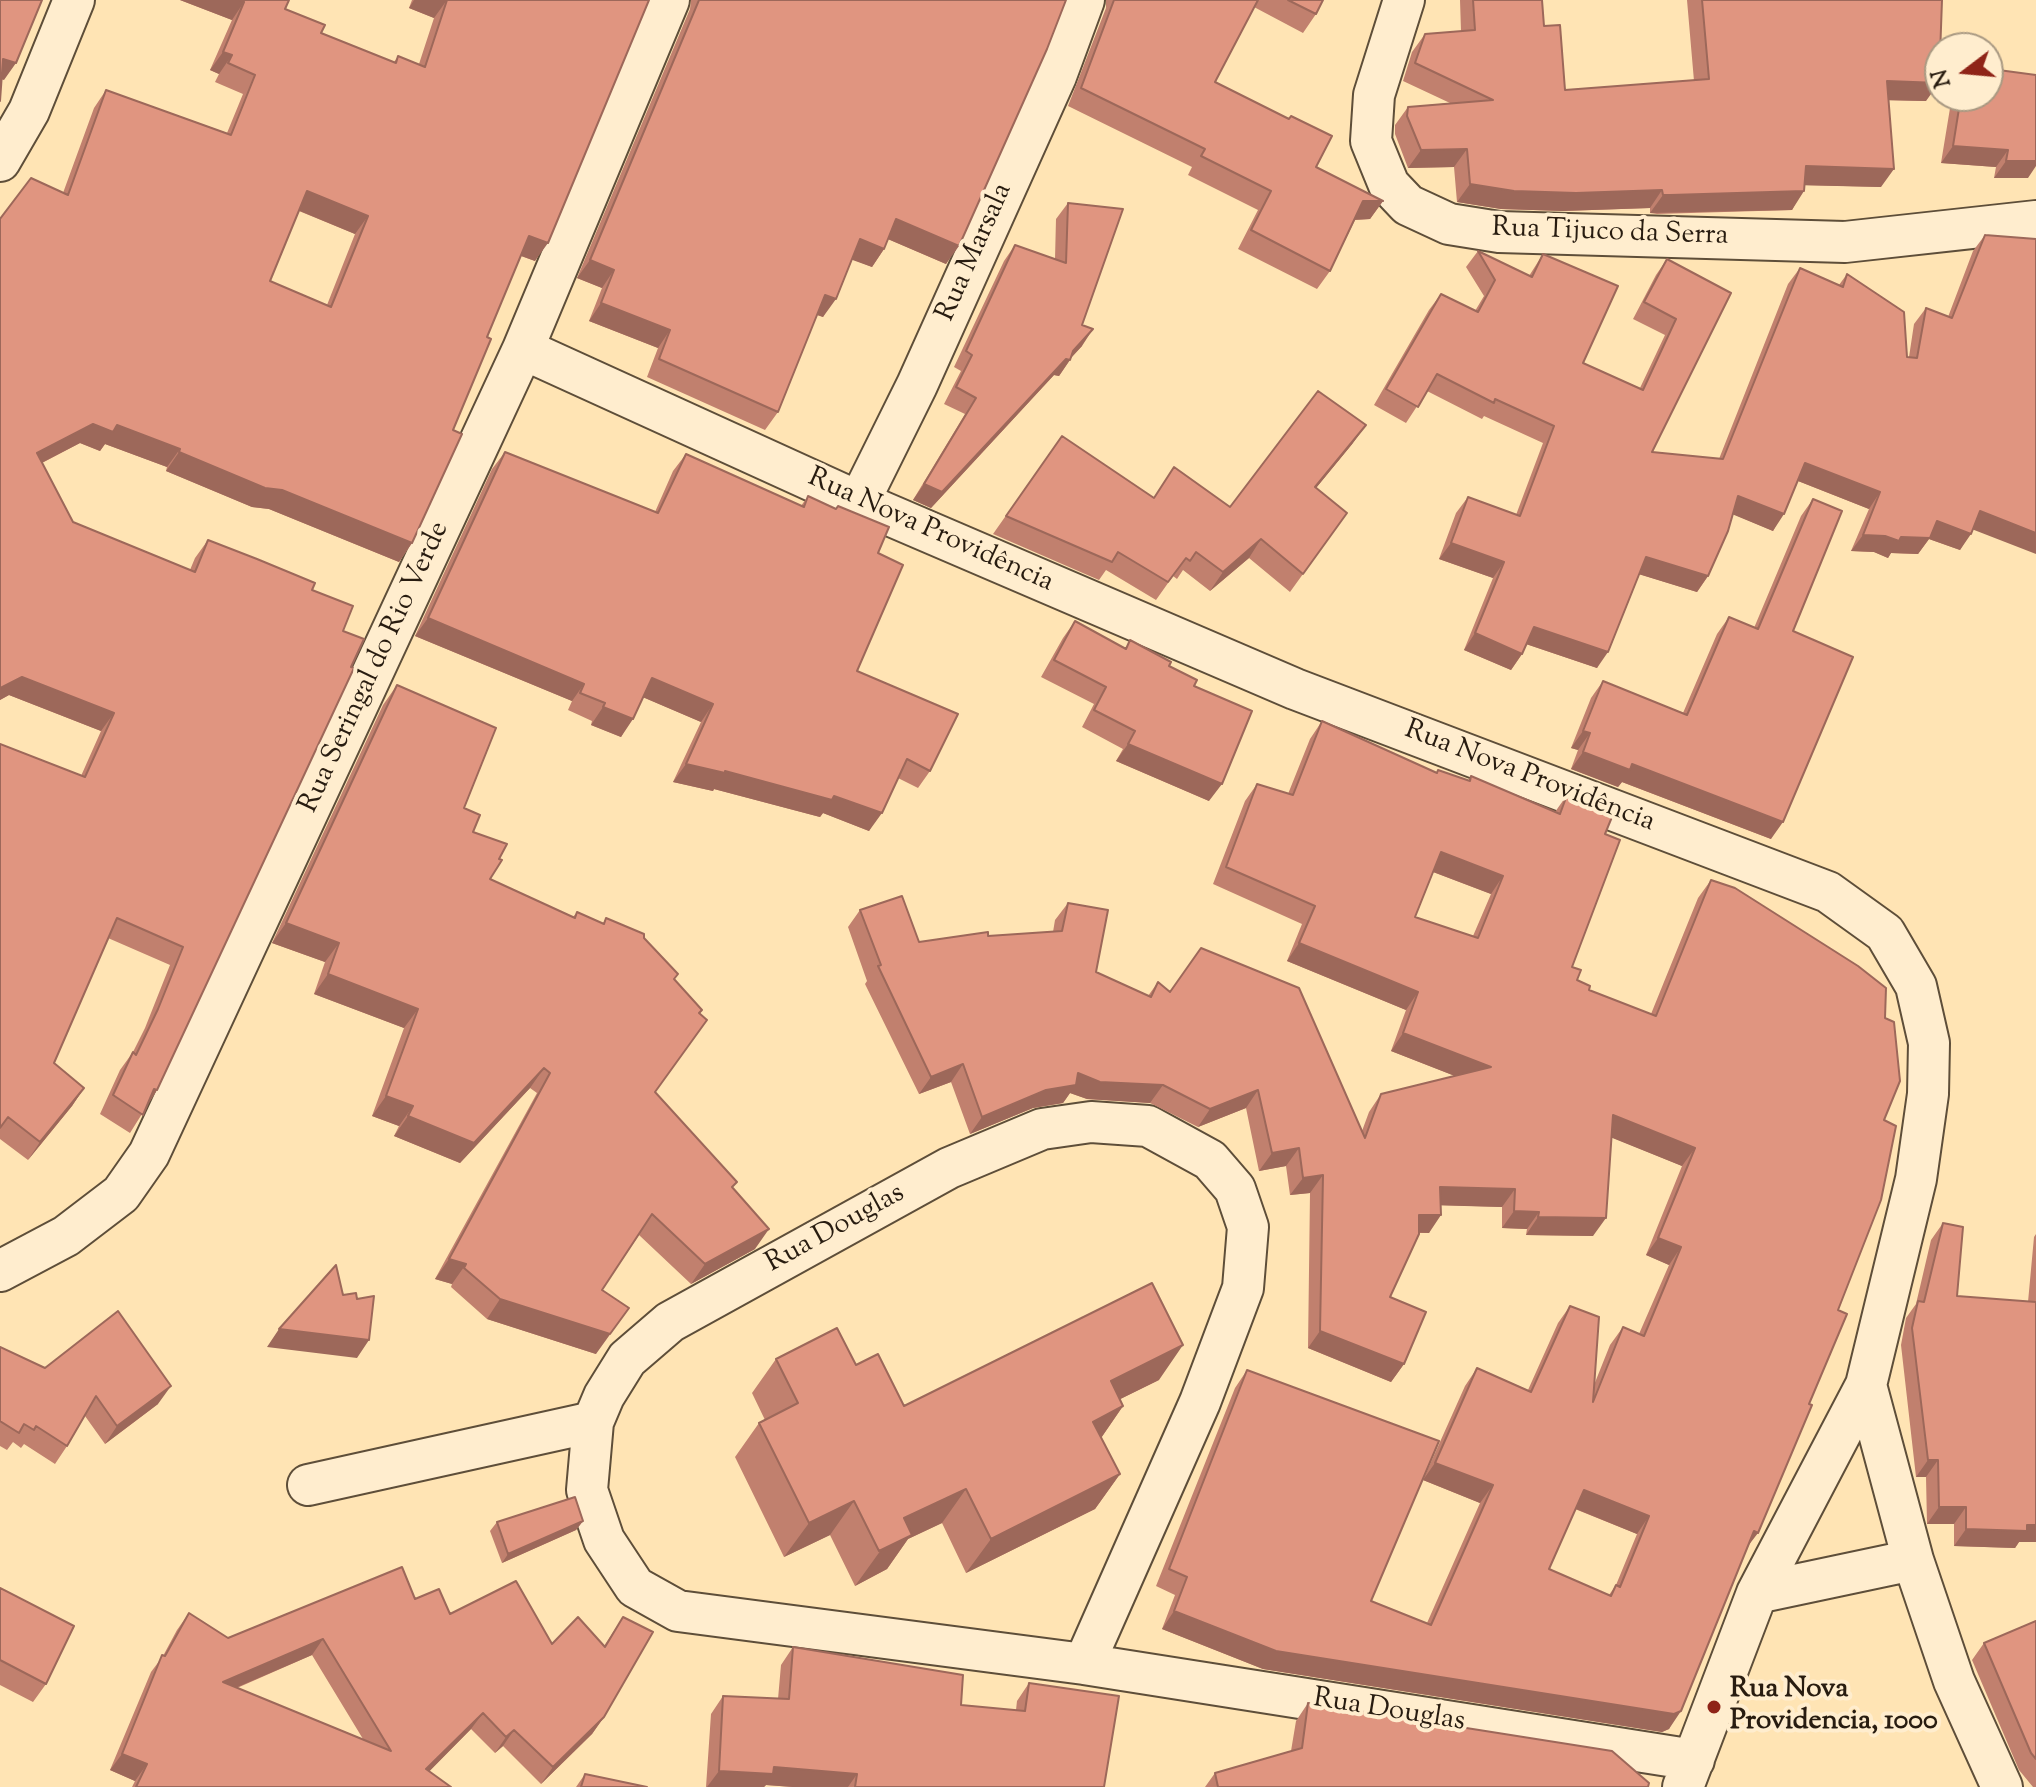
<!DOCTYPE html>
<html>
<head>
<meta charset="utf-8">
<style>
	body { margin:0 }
	#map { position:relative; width:2036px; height:1787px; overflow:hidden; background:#ffe4b4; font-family:"Sorts Mill Goudy",serif }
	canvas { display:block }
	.north { position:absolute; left:1924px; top:32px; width:80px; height:80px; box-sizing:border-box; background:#ffedce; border:2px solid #a99982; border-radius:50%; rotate:254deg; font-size:22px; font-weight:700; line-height:32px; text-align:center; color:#281c10 }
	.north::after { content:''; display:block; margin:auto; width:28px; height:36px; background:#8f2418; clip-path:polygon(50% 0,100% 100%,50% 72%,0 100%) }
</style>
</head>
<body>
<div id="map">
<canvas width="2036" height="1787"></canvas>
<div class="north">N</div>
</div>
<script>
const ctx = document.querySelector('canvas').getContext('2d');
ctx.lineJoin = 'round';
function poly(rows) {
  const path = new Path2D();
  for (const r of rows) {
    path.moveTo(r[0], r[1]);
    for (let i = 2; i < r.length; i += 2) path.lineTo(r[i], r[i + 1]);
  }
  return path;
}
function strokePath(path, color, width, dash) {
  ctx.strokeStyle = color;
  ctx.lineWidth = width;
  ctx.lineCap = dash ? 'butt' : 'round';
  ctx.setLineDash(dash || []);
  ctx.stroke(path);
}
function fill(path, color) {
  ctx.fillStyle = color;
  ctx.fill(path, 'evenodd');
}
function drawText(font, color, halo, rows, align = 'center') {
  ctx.font = font + ' "Sorts Mill Goudy",serif';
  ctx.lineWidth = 8;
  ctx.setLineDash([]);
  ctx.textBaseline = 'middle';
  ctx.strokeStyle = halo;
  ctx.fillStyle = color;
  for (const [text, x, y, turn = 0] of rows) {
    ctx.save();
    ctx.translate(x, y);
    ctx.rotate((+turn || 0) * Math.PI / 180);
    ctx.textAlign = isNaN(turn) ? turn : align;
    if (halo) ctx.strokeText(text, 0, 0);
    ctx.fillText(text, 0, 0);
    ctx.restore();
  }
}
const street = poly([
	[1404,0,1374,95,1371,141,1389,185,1408,205,1449,224,1499,232,1845,242,2036,221],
	[0,161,29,111,74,0],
	[523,349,859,502,1295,689,1828,892,1885,933,1916,986,1929,1043,1928,1094,1916,1179,1866,1385,1757,1593,1683,1787],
	[859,502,917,385,1056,76,1084,0],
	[0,1271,66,1236,121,1194,149,1154,523,349,669,0],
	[1866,1385,1913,1560,1954,1681,2002,1787],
	[308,1485,593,1422],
	[1757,1593,1913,1560],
	[1084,1664,1200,1402,1243,1288,1248,1227,1235,1189,1210,1160,1148,1126,1091,1122,1042,1129,949,1168,670,1322,627,1359,604,1396,593,1422,587,1490,604,1540,635,1587,678,1611,1084,1664,1694,1760]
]);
const wall = poly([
	[180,0,289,0,285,9,321,33,394,62,398,56,419,64,434,18,409,8,412,0,649,0,535,261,521,256,487,337,412,543,399,562,269,509,252,507,166,471,167,467,105,444,100,451,80,443,42,463,73,522,190,570,195,558,208,540,312,590,157,1090,130,1133,100,1114,120,1070,133,1052,145,1028,170,965,108,938,54,1063,84,1088,72,1106,28,1160,0,1139,0,744,81,776,101,731,9,695,0,700,0,219,63,193,94,108,106,90,227,133,243,94,215,82,219,74,210,70,232,20],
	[299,211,355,234,327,305,270,281],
	[691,0,1066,0,946,264,888,239,884,249,872,267,852,259,823,317,817,315,778,412,765,430,647,377,658,348,589,321,602,288,577,278,690,9],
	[1106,0,1323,0,1316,14,1303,33,1254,7,1215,82,1316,167,1383,201,1370,219,1355,220,1330,271,1317,289,1238,249,1258,210,1188,175,1192,167,1068,106,1106,8],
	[1460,0,1542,0,1544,26,1565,90,1694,81,1687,0,1942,0,1926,101,1889,100,1881,187,1805,185,1792,210,1657,214,1650,213,1650,208,1563,211,1501,209,1457,202,1454,167,1408,168,1395,134,1395,125,1408,107,1450,103,1403,81,1412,52,1425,34,1461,31],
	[1952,96,1988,96,2028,178,1994,178,1996,167,1941,163],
	[1068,203,1082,346,1071,358,1059,376,1054,375,931,508,913,500,965,414,944,404,961,371,954,367,1004,261,1015,245,1055,259,1056,219],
	[1985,235,1973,529,1960,550,1929,539,1918,554,1891,553,1888,558,1874,552,1851,551,1869,509,1798,481,1773,531,1733,514,1708,576,1697,592,1639,574,1597,668,1526,644,1522,654,1511,670,1464,650,1493,578,1439,559,1456,513,1468,497,1516,515,1543,443,1484,416,1482,419,1427,391,1406,423,1374,405,1429,310,1441,294,1475,311,1484,296,1466,267,1478,251,1529,276,1543,254,1583,363,1640,388,1665,335,1633,319,1656,275,1667,259,1731,293,1652,452,1719,459,1788,284,1800,268,1839,285,1847,274,1907,357,1909,357,1914,324,1926,308,1948,317,1973,251],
	[1062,436,1154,498,1174,467,1230,507,1353,443,1316,488,1347,513,1290,592,1249,558,1210,591,1183,570,1177,579,1173,576,1156,600,1106,570,1099,580,993,534],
	[505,452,655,512,673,471,686,454,801,506,808,496,878,553,857,671,930,771,918,788,898,778,869,831,823,813,820,817,714,789,713,791,673,782,701,722,643,697,621,737,591,725,592,721,568,710,572,701,415,636,492,469],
	[1813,499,1793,631,1771,839,1622,782,1618,787,1571,769,1578,750,1571,748,1591,698,1603,681,1683,713,1717,634,1729,617,1754,628,1801,516],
	[1075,621,1125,649,1130,640,1169,666,1194,686,1209,801,1116,761,1123,749,1082,727,1094,704,1041,677,1063,638],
	[397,685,464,808,490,879,573,917,577,912,603,923,606,918,644,938,675,980,702,1010,655,1092,733,1188,755,1249,691,1284,639,1235,602,1290,596,1354,487,1319,451,1287,452,1284,435,1279,537,1093,530,1088,460,1163,394,1136,399,1126,372,1116,404,1028,314,994,325,962,272,943,383,705],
	[1322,721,1436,773,1438,770,1468,781,1471,776,1555,812,1567,795,1605,834,1572,967,1577,980,1589,990,1651,1014,1698,898,1711,880,1885,1018,1884,1120,1838,1310,1748,1547,1669,1729,1662,1732,1263,1669,1162,1629,1175,1595,1156,1586,1235,1388,1247,1370,1371,1601,1427,1623,1480,1503,1423,1480,1465,1386,1477,1368,1528,1390,1558,1323,1570,1306,1594,1385,1610,1345,1623,1327,1639,1334,1669,1265,1646,1255,1682,1166,1611,1137,1593,1236,1526,1235,1527,1229,1502,1228,1502,1207,1441,1205,1429,1233,1419,1233,1390,1297,1404,1364,1391,1382,1308,1348,1310,1193,1290,1195,1286,1166,1259,1171,1246,1108,1198,1127,1150,1103,1087,1099,1070,1093,1063,1103,1033,1108,970,1134,951,1082,919,1094,865,984,867,981,848,927,860,910,919,942,1053,932,1055,920,1068,903,1096,972,1148,996,1158,982,1170,992,1362,1131,1369,1112,1381,1094,1455,1076,1391,1051,1406,1010,1287,961,1302,924,1213,884,1245,801,1257,784,1288,794,1310,739],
	[1433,872,1491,894,1473,936,1415,917],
	[1575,1509,1637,1534,1616,1585,1609,1595,1549,1569],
	[1943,1223,1957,1296,2028,1302,2034,1237,2036,1234,2036,1542,2019,1542,2015,1548,1954,1546,1954,1524,1927,1524,1926,1477,1916,1477,1901,1345,1906,1318,1916,1304,1931,1240],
	[0,1347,45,1368,158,1404,105,1444,85,1416,67,1446,55,1464,24,1444,21,1448,13,1442,7,1450,0,1446],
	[776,1359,856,1365,904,1406,1159,1380,1120,1399,1123,1406,1101,1438,1120,1474,1095,1509,966,1573,942,1523,908,1539,887,1569,855,1586,830,1535,784,1557,735,1457,759,1423,765,1420,752,1393],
	[583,1521,576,1530,502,1563,490,1531,497,1522],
	[0,1588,46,1684,33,1702,0,1685],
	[415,1599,450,1614,552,1644,604,1646,623,1617,604,1717,592,1734,541,1784,503,1746,495,1753,471,1729,429,1771,451,1787,132,1787,135,1781,110,1770,151,1672,163,1656,177,1630,189,1613,228,1638],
	[312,1655,363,1739,237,1688],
	[2036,1621,2036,1787,2033,1787,2019,1770,1972,1660,1984,1643],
	[793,1647,961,1705,1016,1710,1017,1701,1029,1683,1106,1770,1104,1787,793,1787,766,1785,764,1787,706,1787,711,1714,723,1696,778,1699,781,1665],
	[1308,1703,1648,1787,1205,1787,1215,1773,1291,1751,1296,1721],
	[585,1774,647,1787,576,1787]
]);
const shadedWall = poly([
	[180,0,239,0,244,2,232,20],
	[414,0,447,0,434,18,409,8],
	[223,52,232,55,219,74,210,70],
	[3,59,16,63,4,80,0,79],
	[1887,81,1939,83,1926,101,1875,100],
	[1953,146,2008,150,1996,167,1941,163],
	[1467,149,1454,167,1408,168,1421,150],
	[2006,161,2036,161,2036,166,2028,178,1994,178],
	[1806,166,1894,169,1881,187,1793,185],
	[1470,184,1662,190,1650,208,1563,211,1501,209,1457,202],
	[307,191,368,216,355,234,295,209],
	[1804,191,1792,210,1650,213,1663,195],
	[1363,201,1383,201,1370,219,1351,220],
	[896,219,959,246,946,264,883,237],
	[529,236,548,243,535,261,516,254],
	[860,239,884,249,872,267,847,258],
	[590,260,614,270,602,288,577,278],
	[825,295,836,299,823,317,812,313],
	[601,303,670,330,658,348,589,321],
	[1093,329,1082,346,1069,360,1070,360,1059,376,1054,375,931,508,913,500,924,484,1073,351],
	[93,424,117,425,180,449,167,467,105,444,100,451,80,443,24,472,37,453],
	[1366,425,1353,443,1302,505,1315,487],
	[179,452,282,490,412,543,399,562,269,509,252,507,166,471],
	[1805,463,1880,492,1869,509,1793,479],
	[1738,496,1784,514,1773,531,1727,512],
	[1980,511,2036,533,2036,554,1969,528],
	[1937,521,1971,534,1960,550,1929,539,1918,554,1891,553,1888,558,1874,552,1851,551,1863,535,1901,537],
	[1261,539,1249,558,1210,591,1223,572],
	[1451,543,1504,562,1493,578,1439,559],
	[1646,557,1708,576,1697,592,1635,573],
	[428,618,584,684,572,701,415,636],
	[1534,627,1608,652,1597,668,1523,643],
	[1475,633,1522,654,1511,670,1464,650],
	[22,677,114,713,101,731,9,695,0,700,0,688],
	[652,678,713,704,701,722,640,696],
	[603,707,633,719,621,737,591,725],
	[1583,731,1590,733,1578,750,1571,748],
	[1128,744,1222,784,1209,801,1116,761],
	[1583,752,1632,764,1783,822,1771,839,1622,782,1618,787,1571,769],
	[686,764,725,771,834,796,882,813,869,831,823,813,820,817,714,789,713,791,673,782],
	[1441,852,1503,876,1491,894,1428,870],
	[286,923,339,943,325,962,272,943],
	[1299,943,1418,992,1406,1010,1287,961],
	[328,974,418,1009,404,1028,314,994],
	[1403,1033,1491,1067,1478,1085,1391,1051],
	[963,1064,951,1082,919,1094,931,1077],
	[544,1068,530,1088,460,1163,394,1136,408,1116],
	[1078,1073,1163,1085,1150,1103,1087,1099,1070,1093,1063,1103,1033,1108,970,1134,982,1117,1046,1090],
	[84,1088,72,1106,28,1160,40,1142],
	[154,1089,157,1090,145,1109],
	[1258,1090,1246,1108,1198,1127,1210,1109],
	[386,1096,413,1106,399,1126,372,1116],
	[1613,1115,1695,1148,1682,1166,1600,1133],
	[1299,1148,1286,1166,1259,1171,1272,1153],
	[1323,1175,1310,1193,1290,1195,1303,1178],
	[1440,1187,1515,1189,1502,1207,1427,1205],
	[1514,1211,1539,1212,1527,1229,1502,1228],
	[1419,1215,1441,1215,1429,1233,1406,1232],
	[1538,1217,1606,1218,1593,1236,1526,1235],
	[769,1229,755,1249,691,1284,705,1264],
	[1658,1238,1681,1247,1669,1265,1646,1255],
	[449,1259,466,1264,452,1284,435,1279],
	[500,1299,629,1308,596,1354,487,1319],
	[279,1329,369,1340,357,1358,267,1347],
	[1320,1331,1404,1364,1391,1382,1308,1348],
	[1183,1345,1159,1380,1086,1416,1111,1381],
	[171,1386,158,1404,105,1444,117,1426],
	[1123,1406,1099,1441,1093,1422],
	[1928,1460,1938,1460,1926,1477,1916,1477],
	[1435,1463,1493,1485,1480,1503,1423,1480],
	[1120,1474,1095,1509,966,1573,991,1539],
	[966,1489,942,1523,908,1539,887,1569,855,1586,904,1518],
	[1584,1490,1649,1516,1637,1534,1571,1507],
	[854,1501,830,1535,784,1557,809,1523],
	[1939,1507,1966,1507,1954,1524,1927,1524],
	[583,1521,576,1530,502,1563,508,1554],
	[2027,1525,2036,1525,2036,1542,2019,1542,2015,1548,1954,1546,1966,1529],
	[1754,1531,1758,1533,1745,1550],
	[1174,1611,1681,1711,1669,1729,1662,1732,1263,1669,1162,1629],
	[323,1639,312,1655,212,1698,223,1682],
	[483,1713,471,1729,415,1786,426,1769],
	[604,1717,592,1734,541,1784,553,1767],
	[514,1730,503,1746,495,1753,506,1737],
	[122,1754,147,1764,135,1781,110,1770],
	[774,1767,857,1774,848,1787,793,1787,766,1785,764,1787,707,1787,719,1771]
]);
const building = poly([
	[0,0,42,0,16,63,3,59,0,101,0,0],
	[239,0,289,0,285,9,325,25,321,33,396,63,398,56,425,67,447,0,649,0,548,243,529,236,487,337,491,339,453,430,462,434,412,543,282,490,265,488,179,452,180,449,117,425,113,432,93,424,37,453,73,522,195,572,208,540,257,559,315,583,312,590,353,606,343,631,364,639,351,667,354,668,157,1090,154,1089,143,1115,113,1095,133,1052,136,1055,158,1009,183,947,117,918,54,1063,84,1088,40,1142,8,1117,0,1128,0,744,85,777,114,713,22,677,0,688,0,219,31,178,68,195,106,90,231,135,255,75,228,63,232,55,223,52,244,2,239,0],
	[307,191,368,216,331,307,270,281,307,191],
	[699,0,1066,0,1047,49,959,246,896,219,884,249,860,239,836,299,825,295,778,412,659,359,670,330,601,303,614,270,590,260,699,0],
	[1114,0,1258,0,1215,82,1289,119,1291,116,1332,136,1316,167,1383,201,1363,201,1330,271,1251,230,1271,191,1201,156,1205,149,1081,88,1114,0],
	[1288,0,1323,0,1316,14,1288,0],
	[1473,0,1542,0,1544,26,1560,25,1565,90,1709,79,1702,0,1942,0,1939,83,1887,81,1894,169,1806,166,1804,191,1670,195,1663,195,1662,190,1576,193,1514,191,1470,184,1467,149,1421,150,1407,116,1408,107,1493,100,1415,63,1425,34,1475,30,1473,0],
	[1991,69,2036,75,2036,161,2006,161,2008,150,1953,146,1961,96,1988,96,1988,70,1991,69],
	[1068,203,1123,209,1082,325,1093,329,1073,351,1070,360,1066,359,942,492,924,484,976,398,956,387,972,355,966,351,1015,245,1066,263,1068,203],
	[1985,235,2036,239,2036,533,1980,511,1971,534,1937,521,1930,538,1901,537,1899,541,1885,536,1863,535,1880,492,1805,463,1784,514,1738,496,1728,531,1708,576,1646,557,1608,652,1534,627,1522,654,1475,633,1504,562,1451,543,1468,497,1520,516,1554,426,1495,399,1494,403,1437,374,1418,407,1386,389,1441,294,1478,312,1495,280,1478,251,1532,277,1543,254,1618,286,1583,363,1643,390,1676,319,1644,302,1667,259,1731,293,1652,452,1723,459,1800,268,1843,287,1847,274,1904,312,1907,357,1917,358,1926,308,1952,318,1985,235],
	[1318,391,1366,425,1315,487,1347,513,1303,574,1261,539,1223,572,1196,552,1190,561,1186,558,1168,582,1118,552,1112,562,1006,516,1062,436,1154,498,1174,467,1230,507,1318,391],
	[505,452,658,513,686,454,804,507,808,496,836,509,838,506,889,527,878,553,903,565,857,671,958,714,930,771,907,759,882,813,834,796,832,800,725,771,725,773,686,764,713,704,652,678,633,719,603,707,605,703,580,693,584,684,428,618,505,452],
	[1813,499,1842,511,1793,631,1853,657,1783,822,1632,764,1630,770,1583,752,1590,733,1583,731,1603,681,1687,715,1729,617,1758,629,1813,499],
	[1075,621,1126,649,1130,640,1171,662,1169,666,1197,680,1194,686,1252,711,1222,784,1128,744,1135,731,1094,710,1106,687,1054,660,1075,621],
	[397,685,496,728,464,808,480,815,473,832,507,844,499,859,502,860,490,879,575,918,577,912,604,924,606,918,644,934,644,938,678,974,674,979,702,1010,699,1013,707,1020,655,1092,737,1182,732,1187,769,1229,705,1264,652,1214,602,1290,629,1308,610,1334,500,1299,464,1268,466,1264,449,1259,550,1073,544,1068,474,1143,408,1116,413,1106,386,1096,418,1009,328,974,339,943,286,923,397,685],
	[1322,721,1437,773,1438,770,1470,781,1471,776,1560,814,1567,795,1614,812,1605,834,1620,840,1572,967,1581,970,1577,980,1590,986,1589,990,1656,1016,1711,880,1735,888,1858,966,1886,988,1885,1018,1894,1022,1900,1081,1884,1120,1896,1126,1881,1200,1838,1310,1847,1314,1809,1404,1812,1405,1758,1533,1754,1531,1681,1711,1674,1714,1276,1651,1174,1611,1187,1577,1169,1569,1247,1370,1439,1441,1371,1601,1431,1625,1493,1485,1435,1463,1477,1368,1531,1392,1570,1306,1599,1317,1593,1402,1623,1327,1644,1336,1681,1247,1658,1238,1695,1148,1613,1115,1606,1218,1538,1217,1539,1212,1514,1211,1515,1189,1440,1187,1441,1215,1419,1215,1419,1234,1390,1297,1426,1312,1404,1364,1320,1331,1323,1175,1303,1178,1299,1148,1272,1153,1258,1090,1210,1109,1163,1085,1100,1082,1078,1073,1076,1085,1046,1090,982,1117,963,1064,931,1077,878,966,881,965,860,910,902,896,919,942,988,932,988,936,1062,931,1068,903,1108,910,1096,972,1151,997,1158,982,1170,992,1201,948,1299,988,1365,1138,1381,1094,1491,1067,1403,1033,1418,992,1299,943,1315,906,1226,867,1257,784,1293,795,1322,721],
	[1441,852,1503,876,1478,938,1415,917,1441,852],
	[1584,1490,1649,1516,1620,1587,1616,1585,1611,1596,1549,1569,1584,1490],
	[1943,1223,1963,1227,1957,1296,2036,1302,2036,1525,2027,1525,2027,1531,1966,1529,1966,1507,1939,1507,1938,1460,1928,1460,1912,1328,1918,1301,1924,1302,1943,1223],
	[336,1265,343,1295,356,1293,357,1299,374,1296,369,1340,279,1329,336,1265],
	[1152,1283,1183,1345,1111,1381,1123,1406,1093,1422,1120,1474,991,1539,966,1489,904,1518,912,1535,879,1551,854,1501,809,1523,759,1423,798,1403,776,1359,837,1328,856,1365,878,1354,904,1406,1152,1283],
	[118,1311,171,1386,117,1426,96,1396,67,1446,36,1426,34,1430,24,1424,19,1433,0,1421,0,1347,45,1368,118,1311],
	[575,1497,583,1521,508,1554,497,1522,575,1497],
	[402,1567,415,1599,439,1589,450,1614,516,1581,552,1644,578,1617,605,1647,623,1617,653,1632,604,1717,553,1767,514,1730,506,1737,483,1713,426,1769,451,1787,136,1787,147,1764,122,1754,162,1655,165,1656,189,1613,228,1638,402,1567],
	[323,1639,391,1751,223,1682,323,1639],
	[0,1588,74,1626,46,1684,0,1660,0,1588],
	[2036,1621,2036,1759,2031,1753,1984,1643,2036,1621],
	[793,1647,963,1675,961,1705,1025,1711,1029,1683,1119,1696,1104,1787,855,1787,857,1774,774,1767,773,1774,719,1771,723,1696,789,1699,793,1647],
	[1308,1703,1612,1751,1649,1783,1648,1787,1218,1787,1215,1773,1302,1748,1308,1703],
	[585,1774,647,1787,581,1787,585,1774]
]);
const markers = [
	[1714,1707,8,"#8f2418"]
];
const streetNames = [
	["Rua Tijuco da Serra",1610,234,2],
	["Rua Marsala",976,253,-66],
	["Rua Nova Providência",930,532,24],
	["Rua Seringal do Rio Verde",376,668,-65],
	["Rua Nova Providência",1529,778,21],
	["Rua Douglas",836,1230,-29],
	["Rua Douglas",1389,1712,9]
];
const poiNames = [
	["Rua Nova",1730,1691],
	["Providencia, 1000",1730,1723]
];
strokePath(street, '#5e4e39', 44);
strokePath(street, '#ffedce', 40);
fill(wall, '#c1806e');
fill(shadedWall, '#9d685a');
fill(building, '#e09580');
strokePath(building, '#9d685a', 2);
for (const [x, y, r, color] of markers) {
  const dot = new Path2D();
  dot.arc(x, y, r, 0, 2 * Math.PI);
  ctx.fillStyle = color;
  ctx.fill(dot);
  strokePath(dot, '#ffedce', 3);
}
drawText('28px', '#281c10', '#ffedce', streetNames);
drawText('bold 28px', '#281c10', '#ffedce', poiNames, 'left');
</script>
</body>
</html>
